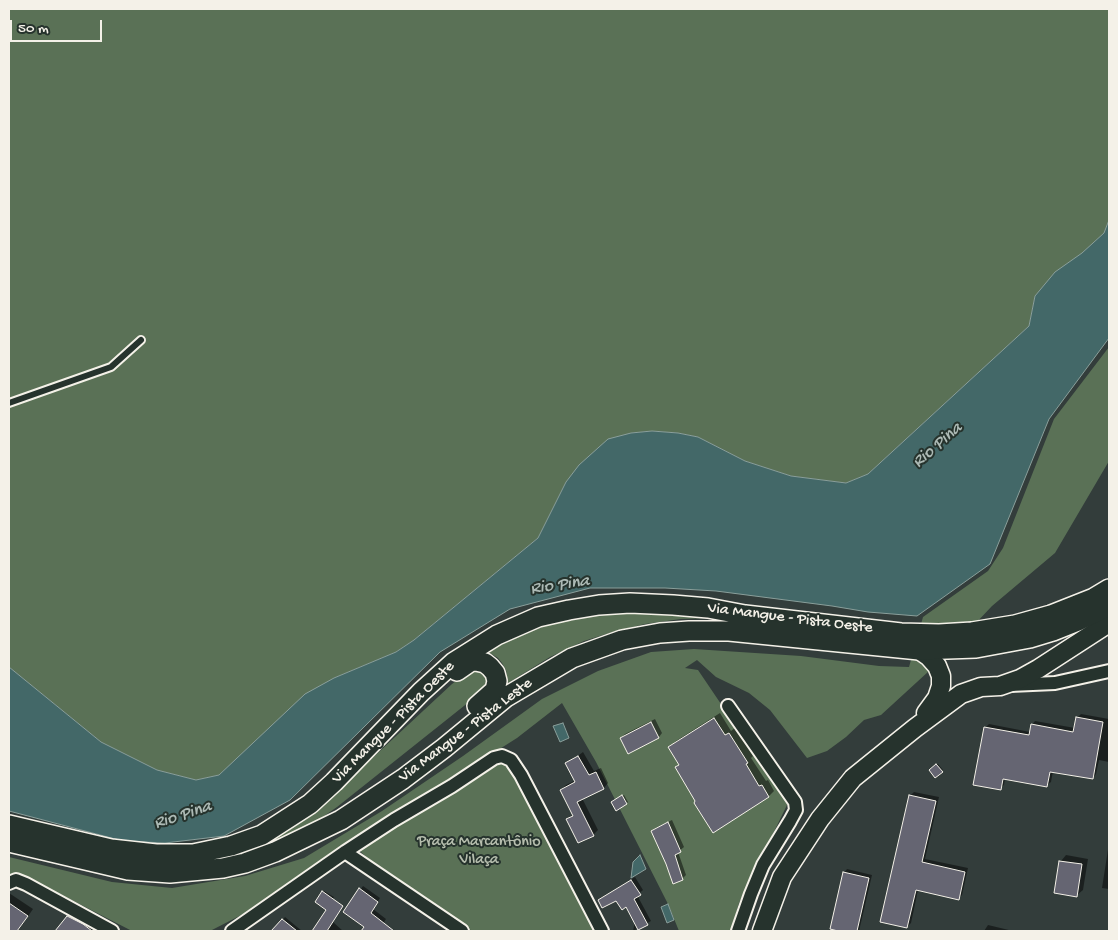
<!DOCTYPE html>
<html>
<head>
<meta charset="utf-8">
<style>
	body { margin:0 }
	#map { position:relative; width:1118px; height:940px; overflow:hidden; background:#333d3b; font-family:"Gochi Hand",sans-serif }
	canvas { display:block }
	.frame { position:absolute; inset:0; border:10px solid #f4f1e8; pointer-events:none }
	.scale { position:absolute; left:10px; top:20px; width:92px; height:22px; box-sizing:border-box; border:2px solid #f4f1e8; border-top:0; padding-left:6px; font-size:15px; line-height:18px; white-space:nowrap; color:#f4f1e8; -webkit-text-stroke:4px #26332d; paint-order:stroke }
</style>
</head>
<body>
<div id="map">
<canvas width="1118" height="940"></canvas>
<div class="frame"></div>
<div class="scale">50 m</div>
</div>
<script>
const ctx = document.querySelector('canvas').getContext('2d');
ctx.lineJoin = 'round';
function fill(path, color) {
  ctx.fillStyle = color;
  ctx.fill(path, 'evenodd');
}
function poly(rows) {
  const path = new Path2D();
  for (const r of rows) {
    path.moveTo(r[0], r[1]);
    for (let i = 2; i < r.length; i += 2) path.lineTo(r[i], r[i + 1]);
  }
  return path;
}
function strokePath(path, color, width, dash) {
  ctx.strokeStyle = color;
  ctx.lineWidth = width;
  ctx.lineCap = dash ? 'butt' : 'round';
  ctx.setLineDash(dash || []);
  ctx.stroke(path);
}
function drawText(font, color, halo, rows, align = 'center') {
  ctx.font = font + ' "Gochi Hand",sans-serif';
  ctx.lineWidth = 4;
  ctx.setLineDash([]);
  ctx.textBaseline = 'middle';
  ctx.strokeStyle = halo;
  ctx.fillStyle = color;
  for (const [text, x, y, turn = 0] of rows) {
    ctx.save();
    ctx.translate(x, y);
    ctx.rotate((+turn || 0) * Math.PI / 180);
    ctx.textAlign = isNaN(turn) ? turn : align;
    if (halo) ctx.strokeText(text, 0, 0);
    ctx.fillText(text, 0, 0);
    ctx.restore();
  }
}
const green = poly([
	[9,9,1109,9,1109,220,1105,233,1035,296,1029,326,868,474,846,483,791,476,745,461,698,437,678,433,652,431,631,433,566,482,538,538,414,640,396,652,334,678,219,775,196,780,157,770,101,742,9,667],
	[1109,347,1109,461,1055,553,992,606,941,660,881,715,864,720,846,737,827,751,807,758,770,710,749,693,716,677,697,660,685,668,698,670,788,803,739,903,731,931,679,931,668,904,596,762,562,703,517,738,416,802,257,907,210,931,132,931,21,874,9,877,9,857,112,882,172,888,245,876,304,858,382,811,463,756,542,699,598,671,651,652,694,649,801,656,879,666,909,667,923,617,988,571,1003,548,1054,419],
	[625,612,664,613,711,618,681,619,645,624,616,631,584,641,550,657,508,683,506,670,502,663,498,658,485,650,504,639,562,618],
	[480,669,487,677,488,685,484,690,337,807,317,821,265,846,226,857,201,860,265,842,297,824,323,804,452,684,470,670],
	[499,760,513,768,595,931,472,931,369,860,360,851,360,845]
]);
const water = poly([
	[1109,220,1109,338,1049,419,990,564,917,616,868,612,832,606,716,591,665,588,590,588,510,609,440,652,290,800,224,836,165,843,123,841,9,811,9,667,101,742,157,770,196,780,219,775,305,694,334,678,396,652,414,640,538,538,566,482,579,465,608,439,631,433,652,431,678,433,698,437,745,461,791,476,846,483,868,474,1029,326,1035,296,1055,272,1082,253,1104,233,1109,220],
	[563,723,569,738,560,742,553,726,563,723],
	[640,855,646,869,631,878,633,862,640,855],
	[668,904,674,920,667,923,661,907,668,904]
]);
const shadow = poly([
	[720,713,731,731,735,728,753,756,751,758,766,781,768,780,774,791,769,796,697,801,680,764,670,747,676,741],
	[1081,714,1109,719,1109,762,1099,760,1096,774,1093,778,1053,771,1051,782,1047,785,1005,778,1004,785,1000,788,985,728,989,724,1030,732,1032,725,1035,721,1075,728,1077,718],
	[655,719,662,733,659,737,629,753,621,738,625,734],
	[583,752,594,771,601,768,608,783,604,788,582,798,598,830,593,835,568,820,573,814,561,790,566,785,576,780,567,764],
	[938,764,943,770,936,776,931,770],
	[914,792,939,797,925,859,968,868,962,895,958,899,918,890,911,923,907,927,910,796],
	[624,795,628,802,627,803,614,801],
	[672,820,684,847,678,852,686,875,682,879,652,831,656,828],
	[1109,843,1109,889,1102,888],
	[1066,855,1088,859,1083,890,1077,895,1061,861],
	[847,869,872,875,859,931,831,931,844,873],
	[635,877,643,890,637,895,651,921,633,931,635,921,627,906,617,899,599,900],
	[363,886,380,898,373,909,386,919,378,931,376,931,346,910],
	[324,891,334,897,327,907,323,892],
	[9,893,33,909,18,931,9,931],
	[74,911,93,923,90,929,94,931,57,931],
	[323,916,334,920,333,922,343,931,313,931],
	[285,917,302,931,280,931,276,928],
	[988,925,1013,931,984,931]
]);
const building = poly([
	[1076,717,1103,722,1093,779,1050,772,1047,787,1003,779,1001,790,973,785,984,727,1029,735,1031,724,1073,732,1076,717],
	[714,718,725,735,729,733,748,763,746,764,759,786,762,785,769,797,713,833,694,803,695,801,675,767,679,765,668,747,714,718],
	[651,722,659,738,628,754,620,738,651,722],
	[578,756,589,775,596,772,604,789,577,802,594,836,578,843,566,819,573,816,560,790,575,782,565,763,578,756],
	[936,764,943,772,935,778,929,770,936,764],
	[622,795,627,804,616,811,611,802,622,795],
	[909,795,936,801,922,862,965,872,959,900,916,890,907,928,880,922,909,795],
	[668,822,681,852,675,855,683,880,673,884,666,864,651,831,668,822],
	[1059,861,1082,864,1077,897,1054,893,1059,861],
	[843,872,869,878,857,931,838,931,830,929,843,872],
	[631,880,641,895,634,899,648,925,638,930,626,907,622,910,616,901,602,908,598,900,631,880],
	[359,888,378,902,371,913,394,931,361,931,364,927,343,912,359,888],
	[322,891,343,906,327,931,312,931,326,910,315,902,322,891],
	[9,903,28,916,17,931,9,931,9,903],
	[67,916,83,924,92,931,55,931,67,916],
	[282,919,297,931,271,931,282,919]
]);
const lane = poly([
	[9,403,111,367,141,340]
]);
const street = poly([
	[1010,685,1055,683,1109,671],
	[728,706,795,802,796,810,790,821,763,865,751,894,738,931],
	[345,852,462,931],
	[9,883,16,880,26,884,112,931],
	[232,931,345,852,394,820,452,786,494,758,502,756,511,760,521,775,602,931]
]);
const secondary = poly([
	[919,650,929,657,937,666,941,676,941,686,937,698,926,713],
	[762,931,782,877,820,819,853,778,915,728,961,694,981,687,1000,686,1020,679,1038,669,1109,623]
]);
const primary = poly([
	[457,671,470,662,476,661,485,663,490,667,495,673,497,681,495,690,477,706],
	[9,825,111,849,156,854,193,854,231,846,262,835,310,804,334,782,421,692,454,662,497,635,538,617,569,610,599,605,630,603,673,605,708,608,745,615,901,633,939,634,972,632,1015,625,1051,615,1094,598,1109,589],
	[9,842,128,870,170,873,223,868,245,863,275,852,341,820,403,779,444,748,506,697,572,658,622,640,660,633,689,631,729,631,919,650,976,648,1030,638,1053,631,1078,621,1109,606]
]);
const streetNames = [
	["Via Mangue - Pista Oeste",790,619,7],
	["Via Mangue - Pista Oeste",394,723,-45],
	["Via Mangue - Pista Leste",466,731,-37]
];
const parkNames = [
	["Praça Marcantônio",479,843],
	["Vilaça",479,861]
];
const waterNames = [
	["Rio Pina",938,446,-41],
	["Rio Pina",560,586,-8],
	["Rio Pina",183,816,-18]
];
fill(green, '#5a7156');
fill(water, '#436868');
strokePath(water, '#8a9f9b', 1);
fill(shadow, '#0007');
fill(building, '#656572');
strokePath(building, '#f4f1e8', 1);
strokePath(lane, '#f4f1e8', 10);
strokePath(street, '#f4f1e8', 16);
strokePath(secondary, '#f4f1e8', 21);
strokePath(primary, '#f4f1e8', 22);
strokePath(lane, '#26332d', 6);
strokePath(street, '#26332d', 12);
strokePath(secondary, '#26332d', 18);
strokePath(primary, '#26332d', 19);
drawText('16px', '#f4f1e8', '#26332d', streetNames);
drawText('16px', '#b6beae', '#26332d', parkNames);
drawText('italic 18px', '#adbab5', '#26332d', waterNames);
</script>
</body>
</html>
